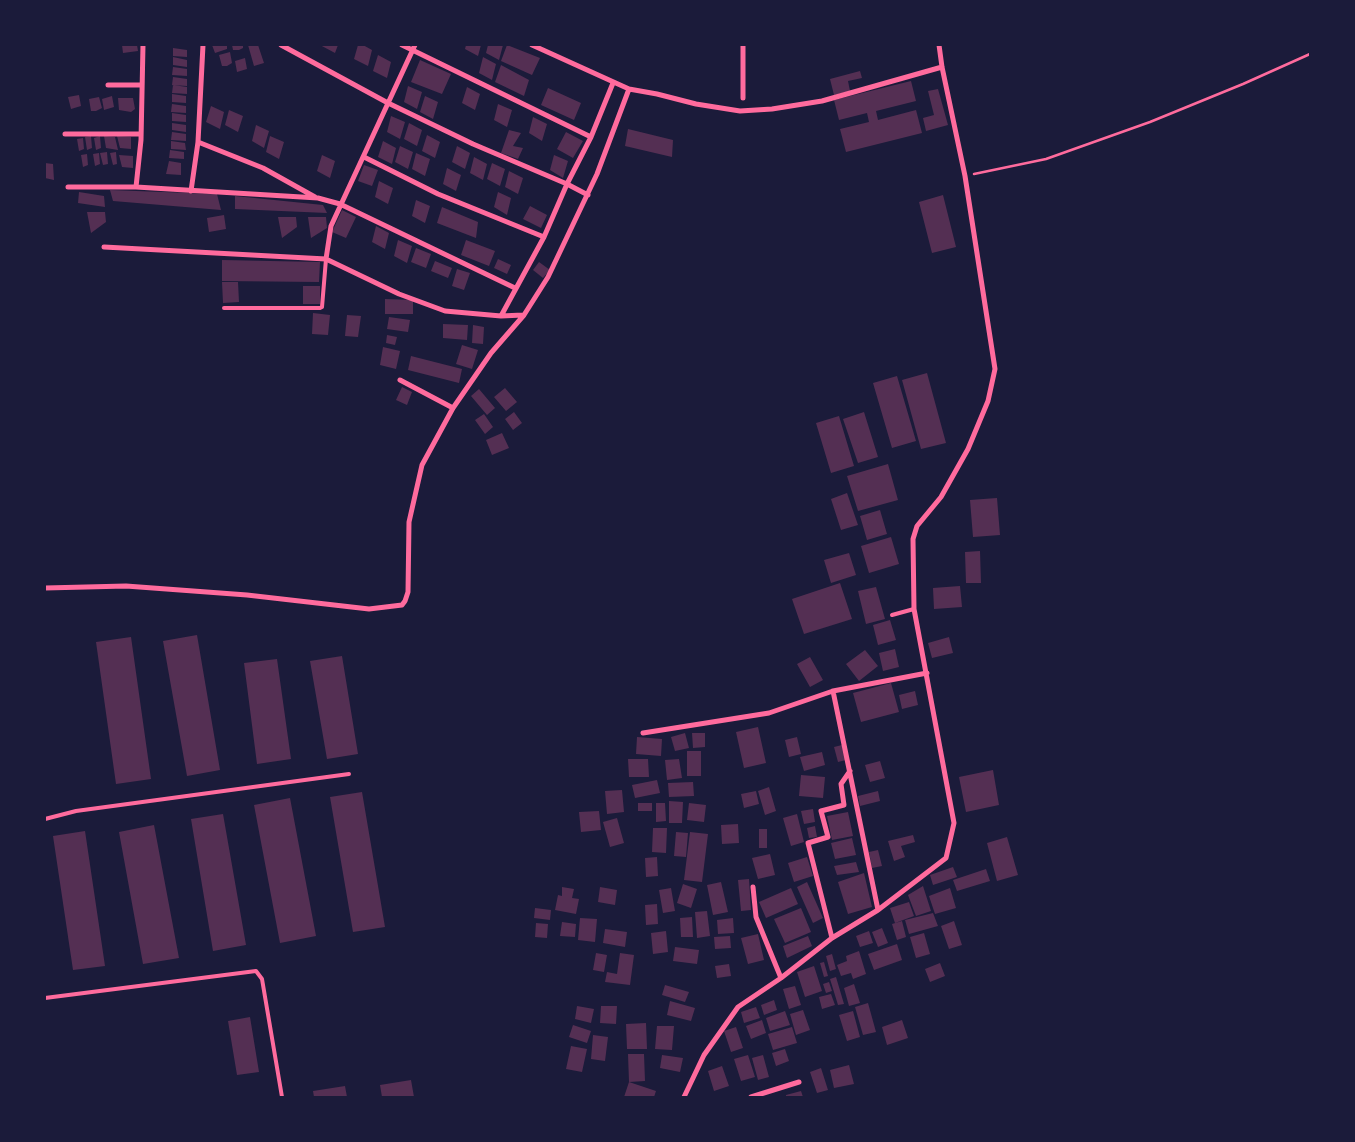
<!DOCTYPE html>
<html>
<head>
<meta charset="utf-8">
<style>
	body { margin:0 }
	#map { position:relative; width:1355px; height:1142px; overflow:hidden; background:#1b1b3a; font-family:"Public Sans",sans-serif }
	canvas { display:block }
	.frame { position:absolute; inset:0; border:46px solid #1b1b3a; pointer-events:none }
</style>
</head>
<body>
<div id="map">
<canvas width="1355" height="1142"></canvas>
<div class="frame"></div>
</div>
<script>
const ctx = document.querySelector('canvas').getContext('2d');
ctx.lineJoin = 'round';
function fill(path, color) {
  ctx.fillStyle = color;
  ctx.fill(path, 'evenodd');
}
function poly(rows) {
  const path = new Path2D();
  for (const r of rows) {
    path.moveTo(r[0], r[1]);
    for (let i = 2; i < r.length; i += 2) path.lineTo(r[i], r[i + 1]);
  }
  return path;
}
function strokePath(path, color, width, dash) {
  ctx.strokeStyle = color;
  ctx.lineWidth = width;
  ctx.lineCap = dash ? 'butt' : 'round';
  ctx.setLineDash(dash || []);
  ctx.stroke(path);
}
const building = poly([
	[122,45,137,45,138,51,123,53],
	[212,45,227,45,227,49,215,53],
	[232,45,243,45,243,48,239,50,233,50],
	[248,45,258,45,264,63,254,66],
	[320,45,338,45,335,53],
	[358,45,363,45,372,50,368,66,354,59],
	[466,45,481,45,478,56,465,49],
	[488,45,503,45,499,60,486,53],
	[507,45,540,58,532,75,501,61],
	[173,48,187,50,187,57,173,56],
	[230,52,232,63,227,66,222,66,219,55],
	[378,55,391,62,387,78,373,71],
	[173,57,187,60,187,67,173,65],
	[483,57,496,64,492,80,479,73],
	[245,58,247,69,237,72,235,61],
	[420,60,451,74,442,94,411,82],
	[501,65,529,80,524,96,495,82],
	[173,67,187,69,187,76,172,75],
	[860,71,862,78,848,81,850,91,834,95,830,79],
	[173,77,187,79,187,86,172,85],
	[911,81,916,101,876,111,878,120,916,110,922,133,846,152,840,129,869,122,867,113,839,120,834,100],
	[173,85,187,87,187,94,172,93],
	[408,86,422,92,417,109,404,102],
	[467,87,480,94,475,110,462,103],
	[548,88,581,103,574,120,541,105],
	[938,89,948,125,926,131,923,118,934,115,928,91],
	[172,94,186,96,186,103,172,102],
	[79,95,81,106,71,109,68,97],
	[112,96,114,107,104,110,102,99],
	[425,96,438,102,433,119,420,112],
	[99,97,102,108,96,111,91,111,89,99],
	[118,98,133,98,135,109,131,112,119,110],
	[172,104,186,106,186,113,171,112],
	[498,104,512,110,507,127,494,120],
	[211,106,224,112,220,129,206,122],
	[229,110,243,116,238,132,225,125],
	[172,113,186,115,186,122,172,121],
	[391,116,405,122,400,139,387,132],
	[533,117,547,124,542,141,529,133],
	[172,123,186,125,186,132,172,130],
	[409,123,422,130,417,146,404,139],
	[256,125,269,131,264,148,252,141],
	[628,129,673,140,672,157,625,146],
	[509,130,521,133,513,146,523,148,518,159,501,153],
	[172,132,186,134,186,141,171,140],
	[566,132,583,141,573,158,557,149],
	[427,135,440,142,435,158,422,151],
	[91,136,92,148,87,150,85,137],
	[100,136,101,148,96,150,94,138],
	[104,136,115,137,118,150,106,148],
	[117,136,131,137,131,149,120,148],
	[270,136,284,142,279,159,266,152],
	[83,138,84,149,79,151,77,139],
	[171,141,185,143,186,150,171,149],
	[383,141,396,148,392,164,378,157],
	[400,146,413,152,408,169,395,162],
	[457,146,470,153,465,169,452,162],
	[170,150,184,152,184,159,169,158],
	[107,152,108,164,103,165,100,153],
	[116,152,117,164,113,165,110,153],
	[99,153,100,164,95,166,93,154],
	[416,153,430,159,425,176,412,169],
	[87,154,88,165,83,167,81,155],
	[119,155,133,156,133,168,122,167],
	[322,155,335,161,330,178,317,171],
	[554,155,568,161,563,178,550,170],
	[474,157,487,164,483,180,470,173],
	[169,161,181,163,181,175,166,174],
	[45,163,53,164,54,180,45,178],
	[492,163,505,169,500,186,487,179],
	[364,165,378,170,372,186,358,181],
	[447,168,461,175,456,191,443,184],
	[509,171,523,178,518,194,505,187],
	[379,181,393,188,388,204,375,197],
	[110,190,217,194,221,210,113,201],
	[79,192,104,196,105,207,78,203],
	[498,192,511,198,507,215,494,207],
	[943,195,956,247,932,253,919,202],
	[235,196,323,205,327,213,235,209],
	[416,200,430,206,425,223,412,216],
	[530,206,547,215,541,228,523,219],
	[442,207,478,222,476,238,437,223],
	[342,210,356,217,346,238,332,232],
	[87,212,105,212,106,222,91,233],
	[224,215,226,229,209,232,207,218],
	[278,217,296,217,297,227,282,238],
	[308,217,326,217,327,228,311,238],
	[376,226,389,233,385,249,372,242],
	[398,240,412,246,407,263,394,256],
	[466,240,495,251,489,266,461,255],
	[416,248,431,254,426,268,411,262],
	[498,259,511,265,507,274,494,268],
	[222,260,320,262,319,282,222,281],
	[435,261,452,268,448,278,431,271],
	[539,262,550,270,543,278,533,270],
	[457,269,470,273,464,290,452,286],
	[222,282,238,282,239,302,223,303],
	[303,286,320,286,320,304,303,304],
	[385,299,413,300,413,314,385,314],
	[313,313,330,315,328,335,312,334],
	[347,315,361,316,358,337,345,336],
	[389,317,410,320,408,332,387,329],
	[443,324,468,325,467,340,443,338],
	[473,325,484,327,483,344,472,343],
	[387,335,397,337,395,345,386,343],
	[462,345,478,350,472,369,456,364],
	[383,347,400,351,396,369,380,365],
	[411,356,462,369,459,383,408,370],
	[927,373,946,443,921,449,902,380],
	[897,376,916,441,892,448,873,383],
	[402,387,412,392,407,405,396,400],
	[505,388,517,402,506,411,494,397],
	[479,389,495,408,487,415,471,396],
	[514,412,522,423,513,430,505,419],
	[864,412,878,457,858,463,843,419],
	[484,414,493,427,485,434,475,420],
	[839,416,854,466,831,473,816,423],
	[502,433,509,448,492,455,486,440],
	[888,464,898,500,858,511,847,476],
	[847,493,858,525,841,530,831,499],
	[997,498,1000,535,973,537,970,500],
	[880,510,887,534,867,540,860,516],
	[891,537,899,564,869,573,861,546],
	[980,551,981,583,966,583,965,552],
	[849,553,856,575,831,583,824,560],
	[840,583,852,619,804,634,792,599],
	[960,586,962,607,934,609,933,588],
	[876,587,885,619,866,624,858,591],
	[890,620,896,640,878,645,873,625],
	[197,635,220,770,187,776,163,641],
	[131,637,151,779,116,784,96,642],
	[949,637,953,653,932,658,928,643],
	[895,649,899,667,883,671,879,653],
	[865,650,878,666,859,681,846,664],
	[342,656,358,754,327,759,310,661],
	[810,657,823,680,810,687,797,664],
	[277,659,291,759,257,764,244,663],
	[891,683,899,712,861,722,853,693],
	[915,691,918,705,902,709,899,695],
	[758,727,766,763,744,768,736,732],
	[685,733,689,748,675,751,671,737],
	[692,733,705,733,705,747,693,748],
	[637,737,662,739,661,756,636,754],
	[797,737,801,754,789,757,785,740],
	[842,745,846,760,838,762,834,747],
	[687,751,701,751,701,776,687,776],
	[822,752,825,765,804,771,800,757],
	[628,759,648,759,649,777,629,777],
	[679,759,682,778,667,780,665,760],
	[880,761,885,778,870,782,865,765],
	[993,770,999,805,966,812,959,777],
	[801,775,825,777,823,798,799,796],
	[657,780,660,793,635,798,632,785],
	[693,782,694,796,669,797,668,783],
	[769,787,776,811,765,815,758,791],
	[622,790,624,812,607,814,605,791],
	[756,791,759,804,744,808,741,794],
	[878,791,880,801,860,806,858,796],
	[362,792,385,927,353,932,330,797],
	[290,798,316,936,280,943,254,805],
	[669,801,683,802,682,823,669,823],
	[638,803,652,803,652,811,638,811],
	[656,803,665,803,666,821,656,822],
	[689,803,706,805,704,822,687,820],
	[813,809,815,822,804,824,801,811],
	[599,811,601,830,581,832,579,812],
	[848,812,853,836,832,840,827,816],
	[223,814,246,945,213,951,191,819],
	[797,814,804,842,791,846,783,818],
	[617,818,624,843,610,847,603,822],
	[738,824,739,843,722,844,721,825],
	[154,825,179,958,143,964,119,832],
	[815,826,817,837,809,838,807,828],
	[653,828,667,828,666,853,652,852],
	[759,829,767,829,767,848,759,848],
	[85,831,105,966,73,970,53,836],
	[676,832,688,833,686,857,674,856],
	[690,832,708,834,702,882,684,880],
	[913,835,915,842,901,846,905,857,894,861,888,841],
	[1007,837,1018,875,997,881,987,843],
	[852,838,856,855,835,859,831,843],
	[878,850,882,866,872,868,869,852],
	[770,854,775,875,758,879,752,858],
	[657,857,658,876,646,877,645,858],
	[807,857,813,876,794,882,788,863],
	[856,862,859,872,837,875,834,866],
	[953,867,957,877,933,885,930,875],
	[986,869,990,881,957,891,953,880],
	[864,873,872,907,848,914,838,882],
	[749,879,751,910,741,911,738,880],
	[721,882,728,912,713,915,707,885],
	[807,882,823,918,813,923,797,887],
	[683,884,697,889,691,908,677,903],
	[923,886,931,911,916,916,908,895],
	[562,887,574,889,572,898,579,899,576,914,555,910,558,895,562,896],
	[600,887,617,890,615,905,598,902],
	[671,888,675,911,663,913,659,890],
	[791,888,798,904,766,918,759,902],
	[950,888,956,908,935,914,929,896],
	[909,902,914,916,895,923,890,908],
	[657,904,658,924,646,925,645,905],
	[535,908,551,910,550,920,534,918],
	[801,908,811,932,785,943,774,919],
	[707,911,710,936,697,938,695,912],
	[933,913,938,926,909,934,905,920],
	[692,917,693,937,681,937,680,918],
	[580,918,597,919,595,942,578,940],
	[733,918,734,933,718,934,717,920],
	[902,921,906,937,897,940,892,924],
	[954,921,962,945,949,949,941,926],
	[562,922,576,924,575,937,560,936],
	[536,923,548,924,547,938,535,937],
	[882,928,888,943,878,947,872,932],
	[605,929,627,932,625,947,603,943],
	[666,931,668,952,653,954,651,933],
	[869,931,873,943,860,947,856,936],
	[924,933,930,954,916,958,910,937],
	[758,934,764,960,748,964,741,938],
	[730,936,731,948,715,949,714,937],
	[808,936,812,946,787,958,783,946],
	[897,944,902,960,874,970,868,954],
	[675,947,699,950,697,964,673,961],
	[859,951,866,974,853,979,851,973,841,976,837,965,847,961,846,956],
	[596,953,607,955,604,972,593,970],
	[620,953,634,955,630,985,605,982,607,972,617,974],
	[832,954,836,969,830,971,826,956],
	[824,962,828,976,824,977,820,963],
	[940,963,945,976,930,982,925,969],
	[729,964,731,976,717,978,715,966],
	[814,966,822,991,805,997,797,972],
	[836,977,844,1004,838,1005,830,979],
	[829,982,832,991,826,993,823,984],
	[854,984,860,1003,849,1006,844,988],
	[665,985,689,992,685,1002,662,995],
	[795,986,801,1005,789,1009,783,989],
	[831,994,835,1005,822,1009,819,997],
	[774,1000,777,1010,764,1015,761,1005],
	[670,1001,695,1008,691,1021,667,1015],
	[868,1003,876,1032,863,1035,855,1007],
	[577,1006,594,1009,591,1023,575,1019],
	[601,1006,617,1006,616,1024,600,1023],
	[756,1007,760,1018,744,1023,741,1012],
	[803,1010,810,1030,796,1035,790,1014],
	[785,1011,790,1025,770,1031,766,1018],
	[853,1011,860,1037,847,1041,839,1015],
	[250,1017,259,1072,237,1075,228,1021],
	[762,1020,766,1033,751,1039,746,1026],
	[902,1020,908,1038,887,1045,882,1027],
	[646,1023,647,1049,627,1049,626,1024],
	[573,1025,591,1031,587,1043,569,1037],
	[657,1026,674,1026,672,1050,655,1049],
	[736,1027,743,1048,731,1052,724,1031],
	[792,1027,797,1043,773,1050,768,1034],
	[593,1035,608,1037,605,1061,591,1059],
	[571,1046,587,1049,582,1072,566,1069],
	[785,1049,789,1061,776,1066,772,1053],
	[628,1054,644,1054,645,1081,629,1082],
	[662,1055,683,1058,680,1072,660,1068],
	[748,1055,755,1077,741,1081,734,1059],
	[763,1055,769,1077,758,1080,752,1058],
	[849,1065,854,1084,834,1088,830,1070],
	[722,1066,729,1086,714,1091,708,1071],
	[821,1068,828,1090,817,1093,810,1072],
	[411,1080,414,1097,382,1097,380,1085],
	[629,1082,656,1091,654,1097,624,1097],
	[345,1086,347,1097,314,1097,313,1091],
	[801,1091,803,1097,786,1097,786,1095]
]);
const path = poly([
	[974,174,1046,159,1150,122,1243,84,1310,54]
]);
const service = poly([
	[224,308,320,308,322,307,326,259],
	[892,615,914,609],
	[45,819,76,811,349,774],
	[45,998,256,971,262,979,282,1097]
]);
const minor = poly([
	[281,45,388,103,473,144,567,184,588,195],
	[402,45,591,137],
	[415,45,331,226,326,259,399,294,445,311,501,316,523,315],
	[532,45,629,89,657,94,696,104,740,111,772,109,822,101,942,67],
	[108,85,142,85],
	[743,98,743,45],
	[65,134,141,134],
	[198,142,263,168,315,197],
	[364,157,438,194,544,237],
	[68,187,136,187,318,198,340,204,515,288],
	[136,187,141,140,143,45],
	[191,191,198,142,203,45],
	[104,247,326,259],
	[501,316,544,237,567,184,591,137,613,83],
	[400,380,453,408],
	[45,588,126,586,247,595,369,609,402,605,405,601,408,592,409,522,422,465,453,408,491,353,524,315,548,277,597,174,629,89],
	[643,733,769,713,833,691],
	[753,887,756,917,781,978],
	[878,910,833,691,927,673],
	[832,938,808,843,828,837,821,811,844,805,841,784,850,771],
	[684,1097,704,1055,738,1007,781,978,832,938,878,910,946,858,954,823,914,609,913,539,917,526,941,497,968,449,988,401,995,369,965,176,942,67,939,45],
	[751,1097,799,1082]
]);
fill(building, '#542f53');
strokePath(path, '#ff6b9d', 2.5);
strokePath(service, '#ff6b9d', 4);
strokePath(minor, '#ff6b9d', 5);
</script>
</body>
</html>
